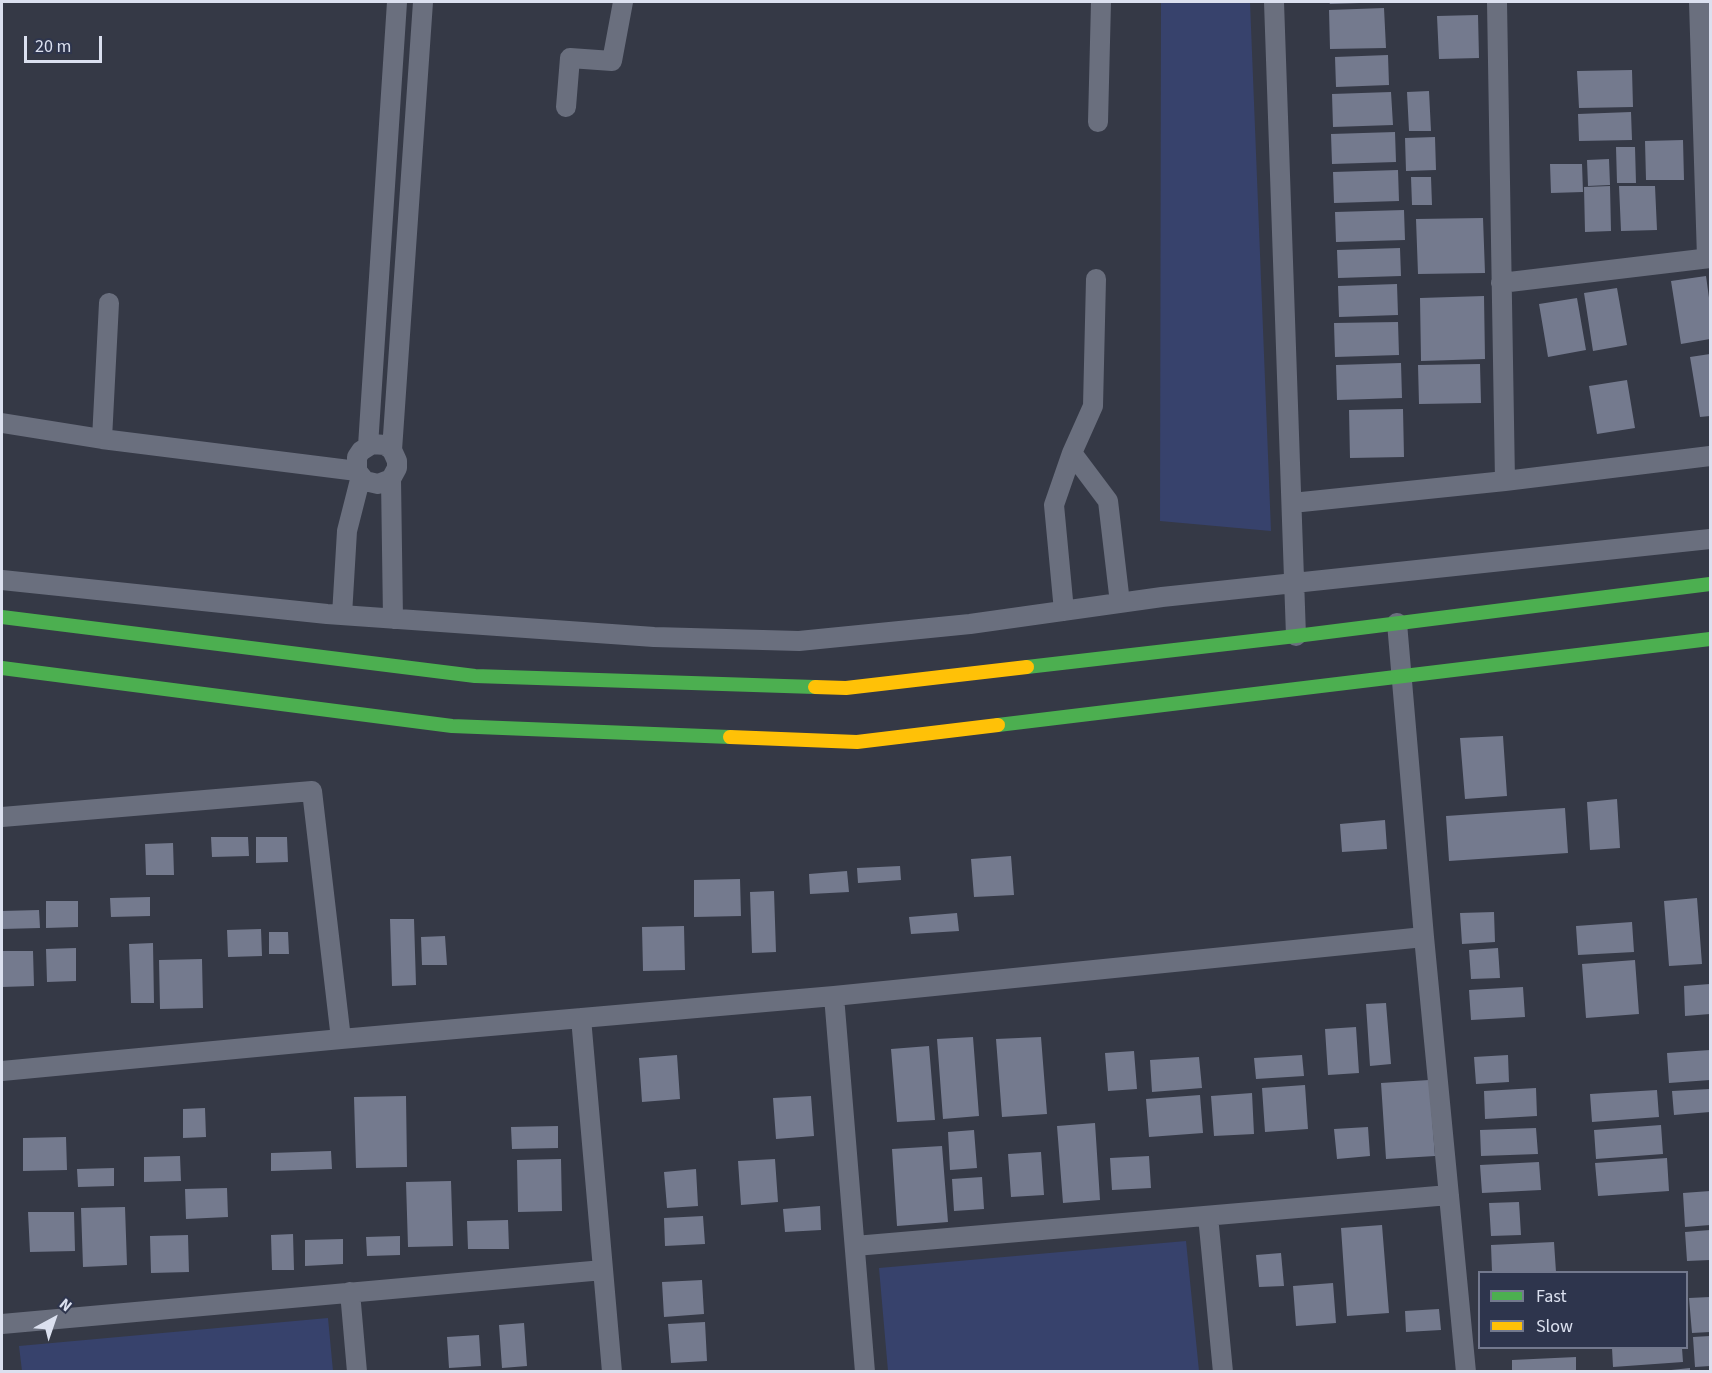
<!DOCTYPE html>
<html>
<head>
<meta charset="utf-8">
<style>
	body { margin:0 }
	#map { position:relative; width:1712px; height:1373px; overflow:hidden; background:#353946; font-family:"Source Sans 3",sans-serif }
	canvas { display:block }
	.frame { position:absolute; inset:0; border:3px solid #dbe0ef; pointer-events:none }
	.legend { position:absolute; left:1478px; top:1271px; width:210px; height:78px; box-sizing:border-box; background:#2e354d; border:2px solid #73798e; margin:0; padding:8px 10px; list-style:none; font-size:18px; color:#dbe0ef }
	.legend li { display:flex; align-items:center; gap:12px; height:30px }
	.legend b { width:30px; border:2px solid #73798e }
	.north { position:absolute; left:24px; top:1289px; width:60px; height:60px; -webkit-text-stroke:4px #2e354d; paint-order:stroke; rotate:40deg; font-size:16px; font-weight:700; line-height:24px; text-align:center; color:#dbe0ef }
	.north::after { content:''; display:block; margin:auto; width:21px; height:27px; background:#dbe0ef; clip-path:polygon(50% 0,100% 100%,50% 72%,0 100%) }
	.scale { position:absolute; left:24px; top:36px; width:78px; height:27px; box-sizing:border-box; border:3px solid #dbe0ef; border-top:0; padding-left:8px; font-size:18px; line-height:21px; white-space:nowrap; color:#dbe0ef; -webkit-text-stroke:4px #2e354d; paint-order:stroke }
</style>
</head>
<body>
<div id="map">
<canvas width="1712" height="1373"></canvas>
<div class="frame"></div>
<ul class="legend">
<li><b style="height:8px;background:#4caf50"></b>Fast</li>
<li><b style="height:8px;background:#ffc107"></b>Slow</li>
</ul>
<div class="north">N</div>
<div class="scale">20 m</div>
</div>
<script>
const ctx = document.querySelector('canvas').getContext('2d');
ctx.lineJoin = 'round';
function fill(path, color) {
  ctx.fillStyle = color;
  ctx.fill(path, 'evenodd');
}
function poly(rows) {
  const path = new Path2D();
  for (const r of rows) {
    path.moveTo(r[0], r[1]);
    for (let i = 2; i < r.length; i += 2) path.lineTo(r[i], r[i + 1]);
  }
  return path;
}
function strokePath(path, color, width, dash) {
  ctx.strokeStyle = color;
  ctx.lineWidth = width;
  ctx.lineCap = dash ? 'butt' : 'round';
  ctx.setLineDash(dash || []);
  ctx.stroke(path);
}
const green = poly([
	[1161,2,1250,2,1271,531,1160,521],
	[1186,1241,1199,1371,888,1371,879,1268],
	[328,1318,333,1371,22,1371,19,1346]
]);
const building = poly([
	[1329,2,1360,2,1360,3,1330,4],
	[1384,8,1386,48,1330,49,1329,10],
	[1478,15,1479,58,1439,59,1437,16],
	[1388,55,1389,85,1336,87,1335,57],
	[1632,70,1633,107,1579,108,1577,71],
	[1429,91,1431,131,1409,131,1407,92],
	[1391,92,1393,125,1333,127,1332,94],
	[1631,112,1632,140,1579,141,1578,114],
	[1395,132,1396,162,1332,164,1331,134],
	[1435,137,1436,170,1406,171,1405,138],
	[1683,140,1684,180,1646,180,1645,141],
	[1616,147,1635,147,1636,183,1617,183],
	[1609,159,1610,185,1588,186,1587,160],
	[1550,164,1582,164,1583,192,1551,193],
	[1398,170,1399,201,1334,203,1333,172],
	[1411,177,1431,177,1432,205,1412,205],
	[1610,186,1611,231,1585,232,1584,187],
	[1619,186,1655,186,1657,230,1621,231],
	[1404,210,1405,240,1336,242,1335,212],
	[1483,218,1485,273,1418,274,1416,219],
	[1400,248,1401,276,1338,278,1337,250],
	[1706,276,1710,305,1710,339,1681,344,1671,281],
	[1397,284,1398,315,1339,317,1338,286],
	[1617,288,1627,345,1593,351,1584,293],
	[1484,296,1485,359,1421,361,1420,298],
	[1577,298,1586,350,1548,357,1539,304],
	[1398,322,1399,355,1335,357,1334,323],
	[1710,354,1710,416,1700,417,1690,357],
	[1401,363,1402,398,1337,400,1336,365],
	[1480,364,1481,403,1419,404,1418,365],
	[1627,380,1635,428,1597,434,1589,386],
	[1403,409,1404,457,1350,458,1349,410],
	[1503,736,1507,796,1465,799,1460,738],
	[1617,799,1620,848,1590,850,1587,802],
	[1565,808,1568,853,1449,861,1446,816],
	[1385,820,1387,849,1342,852,1340,824],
	[211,837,248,837,249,856,212,857],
	[256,837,287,837,288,862,256,863],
	[173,843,174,875,146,875,145,844],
	[1011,856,1014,895,974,897,971,859],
	[900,866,901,880,858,883,857,868],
	[847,871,849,892,810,894,809,874],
	[740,879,741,916,694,917,694,880],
	[774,891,776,952,752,953,750,892],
	[150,897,150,916,111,917,110,898],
	[1697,898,1702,964,1669,966,1664,901],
	[46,901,78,901,78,927,46,928],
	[39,910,40,928,2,929,2,911],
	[1494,912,1495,942,1462,944,1460,913],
	[957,913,959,931,911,934,909,917],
	[390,919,414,919,416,985,392,986],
	[1632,922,1634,952,1578,955,1576,926],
	[684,926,685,970,643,971,642,927],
	[261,929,262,956,228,957,227,930],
	[269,932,288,932,289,954,269,954],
	[445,936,447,965,422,965,421,937],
	[153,943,154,1003,131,1003,129,944],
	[76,948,76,981,47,982,46,949],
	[1498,948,1500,978,1471,979,1469,950],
	[2,951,33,951,34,986,2,987],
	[202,959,203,1008,160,1009,159,960],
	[1635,960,1639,1014,1586,1018,1582,964],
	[1710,984,1710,1014,1685,1016,1684,986],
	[1523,987,1525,1017,1471,1020,1469,990],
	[1386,1003,1391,1064,1370,1066,1366,1004],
	[1356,1027,1359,1073,1328,1075,1325,1029],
	[973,1037,979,1116,943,1119,937,1039],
	[1041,1037,1047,1114,1002,1117,996,1039],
	[929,1046,935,1120,897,1122,891,1049],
	[1710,1050,1710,1080,1669,1083,1667,1053],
	[1134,1051,1137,1089,1108,1091,1105,1053],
	[677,1055,680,1099,642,1102,639,1058],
	[1302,1055,1304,1076,1256,1079,1254,1058],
	[1508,1055,1509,1082,1476,1084,1474,1057],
	[1199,1057,1202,1088,1152,1092,1150,1060],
	[1429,1080,1435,1156,1386,1159,1381,1083],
	[1305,1085,1308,1129,1265,1132,1262,1088],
	[1536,1088,1537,1116,1485,1119,1484,1091],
	[1710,1089,1710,1112,1674,1115,1672,1091],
	[1657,1090,1659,1117,1592,1122,1590,1094],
	[1252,1093,1254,1134,1214,1136,1211,1096],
	[1200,1095,1203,1133,1149,1137,1146,1099],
	[406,1096,407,1167,356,1168,354,1097],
	[811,1096,814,1136,776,1139,773,1098],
	[205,1108,206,1137,183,1138,183,1109],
	[1095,1123,1100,1200,1063,1203,1057,1126],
	[1661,1125,1663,1154,1596,1159,1594,1130],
	[558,1126,558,1148,512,1149,511,1127],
	[1368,1127,1370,1156,1337,1159,1334,1129],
	[1536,1128,1538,1154,1481,1156,1480,1130],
	[974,1130,977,1168,950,1170,948,1132],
	[66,1137,67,1170,23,1171,23,1138],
	[942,1146,948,1222,897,1226,892,1149],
	[331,1151,332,1169,271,1171,271,1153],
	[1041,1152,1044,1195,1011,1197,1008,1154],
	[180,1156,181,1181,144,1182,144,1157],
	[1149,1156,1151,1188,1112,1190,1110,1158],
	[1667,1158,1669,1191,1598,1196,1595,1163],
	[561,1159,562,1211,518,1212,517,1160],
	[775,1159,778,1202,741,1205,738,1161],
	[1539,1162,1541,1190,1482,1193,1480,1165],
	[114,1168,114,1186,78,1187,77,1169],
	[696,1169,698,1206,667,1208,664,1172],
	[982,1177,984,1209,954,1211,952,1179],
	[451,1181,453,1246,408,1247,406,1182],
	[227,1188,228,1217,186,1219,185,1189],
	[1710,1191,1710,1225,1685,1227,1683,1193],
	[1519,1202,1521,1235,1491,1236,1489,1203],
	[820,1206,821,1230,785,1232,783,1209],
	[125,1207,127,1265,83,1267,81,1208],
	[28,1212,74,1212,75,1251,30,1252],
	[703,1216,705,1244,665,1246,664,1218],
	[508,1220,509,1249,468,1249,467,1221],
	[1382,1225,1389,1313,1347,1316,1341,1228],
	[1710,1230,1710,1260,1687,1261,1685,1232],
	[293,1234,294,1270,272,1270,271,1235],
	[188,1235,189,1272,151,1273,150,1236],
	[400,1236,400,1255,367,1256,366,1237],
	[343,1239,343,1264,305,1266,305,1240],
	[1554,1242,1556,1272,1492,1272,1491,1245],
	[1281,1253,1284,1286,1259,1287,1256,1255],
	[702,1280,704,1314,664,1317,662,1282],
	[1333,1283,1336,1323,1296,1326,1293,1286],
	[1710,1297,1710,1332,1692,1333,1689,1298],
	[1439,1309,1441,1330,1406,1332,1405,1311],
	[705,1322,707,1361,671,1363,668,1324],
	[524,1323,527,1366,502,1368,499,1325],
	[479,1335,481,1366,449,1368,447,1337],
	[1710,1336,1710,1366,1695,1367,1693,1337],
	[1612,1348,1682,1348,1683,1362,1613,1367],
	[1576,1357,1576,1372,1512,1372,1512,1360],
	[1690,1368,1690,1372,1671,1372,1671,1370]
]);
const street = poly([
	[1274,2,1296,636],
	[1497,2,1505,481],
	[1699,2,1707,258],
	[566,107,570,58,612,61,623,2],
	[1098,122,1101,2],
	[1501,283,1710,258],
	[2,423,102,439,357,471,365,481,378,484,391,479,397,468,397,461,392,450,385,445,372,444,361,451,357,457,357,471],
	[102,439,109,303],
	[368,446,397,2],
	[392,450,423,2],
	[1072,453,1108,501,1120,603],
	[391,479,393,619],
	[1292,503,1505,481,1710,456],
	[2,580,327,614,654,637,799,641,970,624,1162,597,1710,539],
	[1064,611,1054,505,1072,453,1093,406,1096,279],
	[342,615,347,531,361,476],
	[1397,623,1424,937,1466,1372],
	[2,817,312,791,341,1039],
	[834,996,865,1372],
	[581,1018,612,1372],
	[2,1071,341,1039,834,996,1424,937],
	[1208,1216,1223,1372],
	[855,1246,1449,1195],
	[350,1292,357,1372],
	[2,1324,603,1270]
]);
const fast = poly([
	[2,617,475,676,815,687],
	[1027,667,1296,636,1710,584],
	[2,668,452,726,730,737],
	[998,725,1710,639]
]);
const slow = poly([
	[815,687,846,688,1027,667],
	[730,737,857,742,998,725]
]);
fill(green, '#37426c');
fill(building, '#747a8e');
strokePath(street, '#6a6f7e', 20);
strokePath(fast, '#4caf50', 14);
strokePath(slow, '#ffc107', 14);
</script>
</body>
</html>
